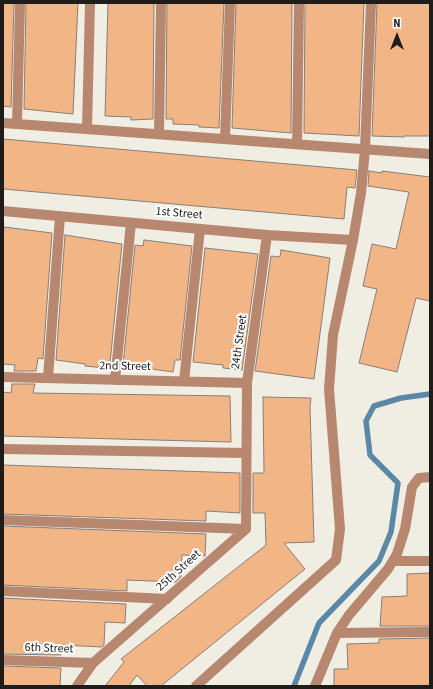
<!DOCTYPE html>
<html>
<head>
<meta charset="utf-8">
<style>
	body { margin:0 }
	#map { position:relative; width:433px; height:689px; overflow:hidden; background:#f0ede2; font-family:"Source Sans 3",sans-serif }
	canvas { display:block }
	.frame { position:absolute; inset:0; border:4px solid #1e1d19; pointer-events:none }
	.north { position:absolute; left:377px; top:16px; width:40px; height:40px; -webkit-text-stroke:3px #fff; paint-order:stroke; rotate:0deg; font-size:11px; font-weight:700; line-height:16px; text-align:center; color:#1e1d19 }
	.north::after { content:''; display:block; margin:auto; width:14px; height:18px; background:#1e1d19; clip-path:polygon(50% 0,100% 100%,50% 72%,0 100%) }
</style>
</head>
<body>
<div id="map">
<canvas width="433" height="689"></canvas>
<div class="frame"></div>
<div class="north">N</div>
</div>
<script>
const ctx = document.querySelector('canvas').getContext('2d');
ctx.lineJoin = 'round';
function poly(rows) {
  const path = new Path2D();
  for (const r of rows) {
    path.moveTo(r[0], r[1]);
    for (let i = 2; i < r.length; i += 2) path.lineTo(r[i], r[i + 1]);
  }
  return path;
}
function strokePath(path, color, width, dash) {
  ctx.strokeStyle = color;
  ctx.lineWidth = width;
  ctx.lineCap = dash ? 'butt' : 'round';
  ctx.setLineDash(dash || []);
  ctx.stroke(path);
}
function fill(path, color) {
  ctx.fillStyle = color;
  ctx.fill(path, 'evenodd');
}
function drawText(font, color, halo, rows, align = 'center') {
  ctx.font = font + ' "Source Sans 3",sans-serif';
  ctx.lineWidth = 4;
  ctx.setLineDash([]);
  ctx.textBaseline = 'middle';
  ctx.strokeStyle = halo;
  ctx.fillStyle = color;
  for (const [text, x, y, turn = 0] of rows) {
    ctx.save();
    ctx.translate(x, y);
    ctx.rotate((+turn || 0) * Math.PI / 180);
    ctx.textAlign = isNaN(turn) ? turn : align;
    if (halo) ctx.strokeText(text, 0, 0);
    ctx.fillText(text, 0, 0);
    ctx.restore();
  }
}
const stream = poly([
	[294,686,319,623,379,561,391,532,398,483,370,455,366,421,374,406,401,398,430,394]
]);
const building = poly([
	[3,3,14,3,11,107,3,106,3,3],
	[26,3,78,3,73,114,24,109,26,3],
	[108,3,154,3,153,119,131,120,131,117,105,116,108,3],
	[167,3,224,3,219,128,199,127,199,125,173,124,173,119,166,119,167,3],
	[236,3,292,3,291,133,232,128,236,3],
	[305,3,364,3,359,136,304,133,305,3],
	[377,3,430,3,430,136,404,136,404,137,372,136,377,3],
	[3,139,357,170,355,188,347,187,344,219,3,189,3,139],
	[369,171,382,173,382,171,430,177,430,301,416,298,397,372,359,363,377,289,363,286,372,244,396,249,409,192,368,186,369,171],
	[4,227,52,233,43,359,38,358,36,371,14,371,15,365,3,364,3,237,4,227],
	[65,235,122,244,110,363,106,362,105,368,85,366,85,364,56,360,65,235],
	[144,240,192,246,180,360,175,360,173,372,123,365,135,245,143,246,144,240],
	[205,248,258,254,242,370,223,368,223,365,193,362,205,248],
	[281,250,330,258,314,379,255,371,271,256,280,257,281,250],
	[12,384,35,384,33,393,230,396,231,442,3,436,3,392,11,393,12,384],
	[263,397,311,398,310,407,314,542,284,543,305,569,161,686,147,686,137,675,129,686,105,686,124,662,121,659,266,545,265,513,253,513,253,473,264,473,263,397],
	[3,465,240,473,240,513,206,511,206,521,3,514,3,465],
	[3,526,206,534,205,556,182,555,181,577,176,582,127,580,127,591,3,585,3,526],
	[430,573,430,626,380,626,382,597,407,596,407,574,430,573],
	[3,598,126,604,125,623,105,622,104,645,102,647,62,645,61,655,3,654,3,598],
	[430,638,430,686,334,686,334,669,348,669,347,644,379,643,379,639,430,638],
	[3,666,61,668,60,686,3,686,3,666]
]);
const minor = poly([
	[3,123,430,154],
	[17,124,20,3],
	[87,129,90,3],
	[159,134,161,3],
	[225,139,230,3],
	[297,144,299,3],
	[3,211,267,235,353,240],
	[3,377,247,383],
	[48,378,60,216],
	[115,380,131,223],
	[184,381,200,229],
	[3,449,246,453],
	[3,520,246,529],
	[393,561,430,561],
	[3,591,167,599],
	[337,633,430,632],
	[3,660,93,663],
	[77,686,93,663,246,529,247,383,267,235],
	[196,686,336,560,340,529,329,389,333,335,353,240,361,193,365,149,371,3],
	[315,686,337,633,349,615,388,569,397,554,405,529,412,487,419,478,430,477]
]);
const streetNames = [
	["1st Street",179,214,5],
	["24th Street",240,342,-82],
	["2nd Street",125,367,1],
	["25th Street",179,571,-42],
	["6th Street",49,649,2]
];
strokePath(stream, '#5a88a6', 5.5);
fill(building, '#f1b586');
strokePath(building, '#877e78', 1);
strokePath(minor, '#b88770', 10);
drawText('12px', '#1e1d19', '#fff', streetNames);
</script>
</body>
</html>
